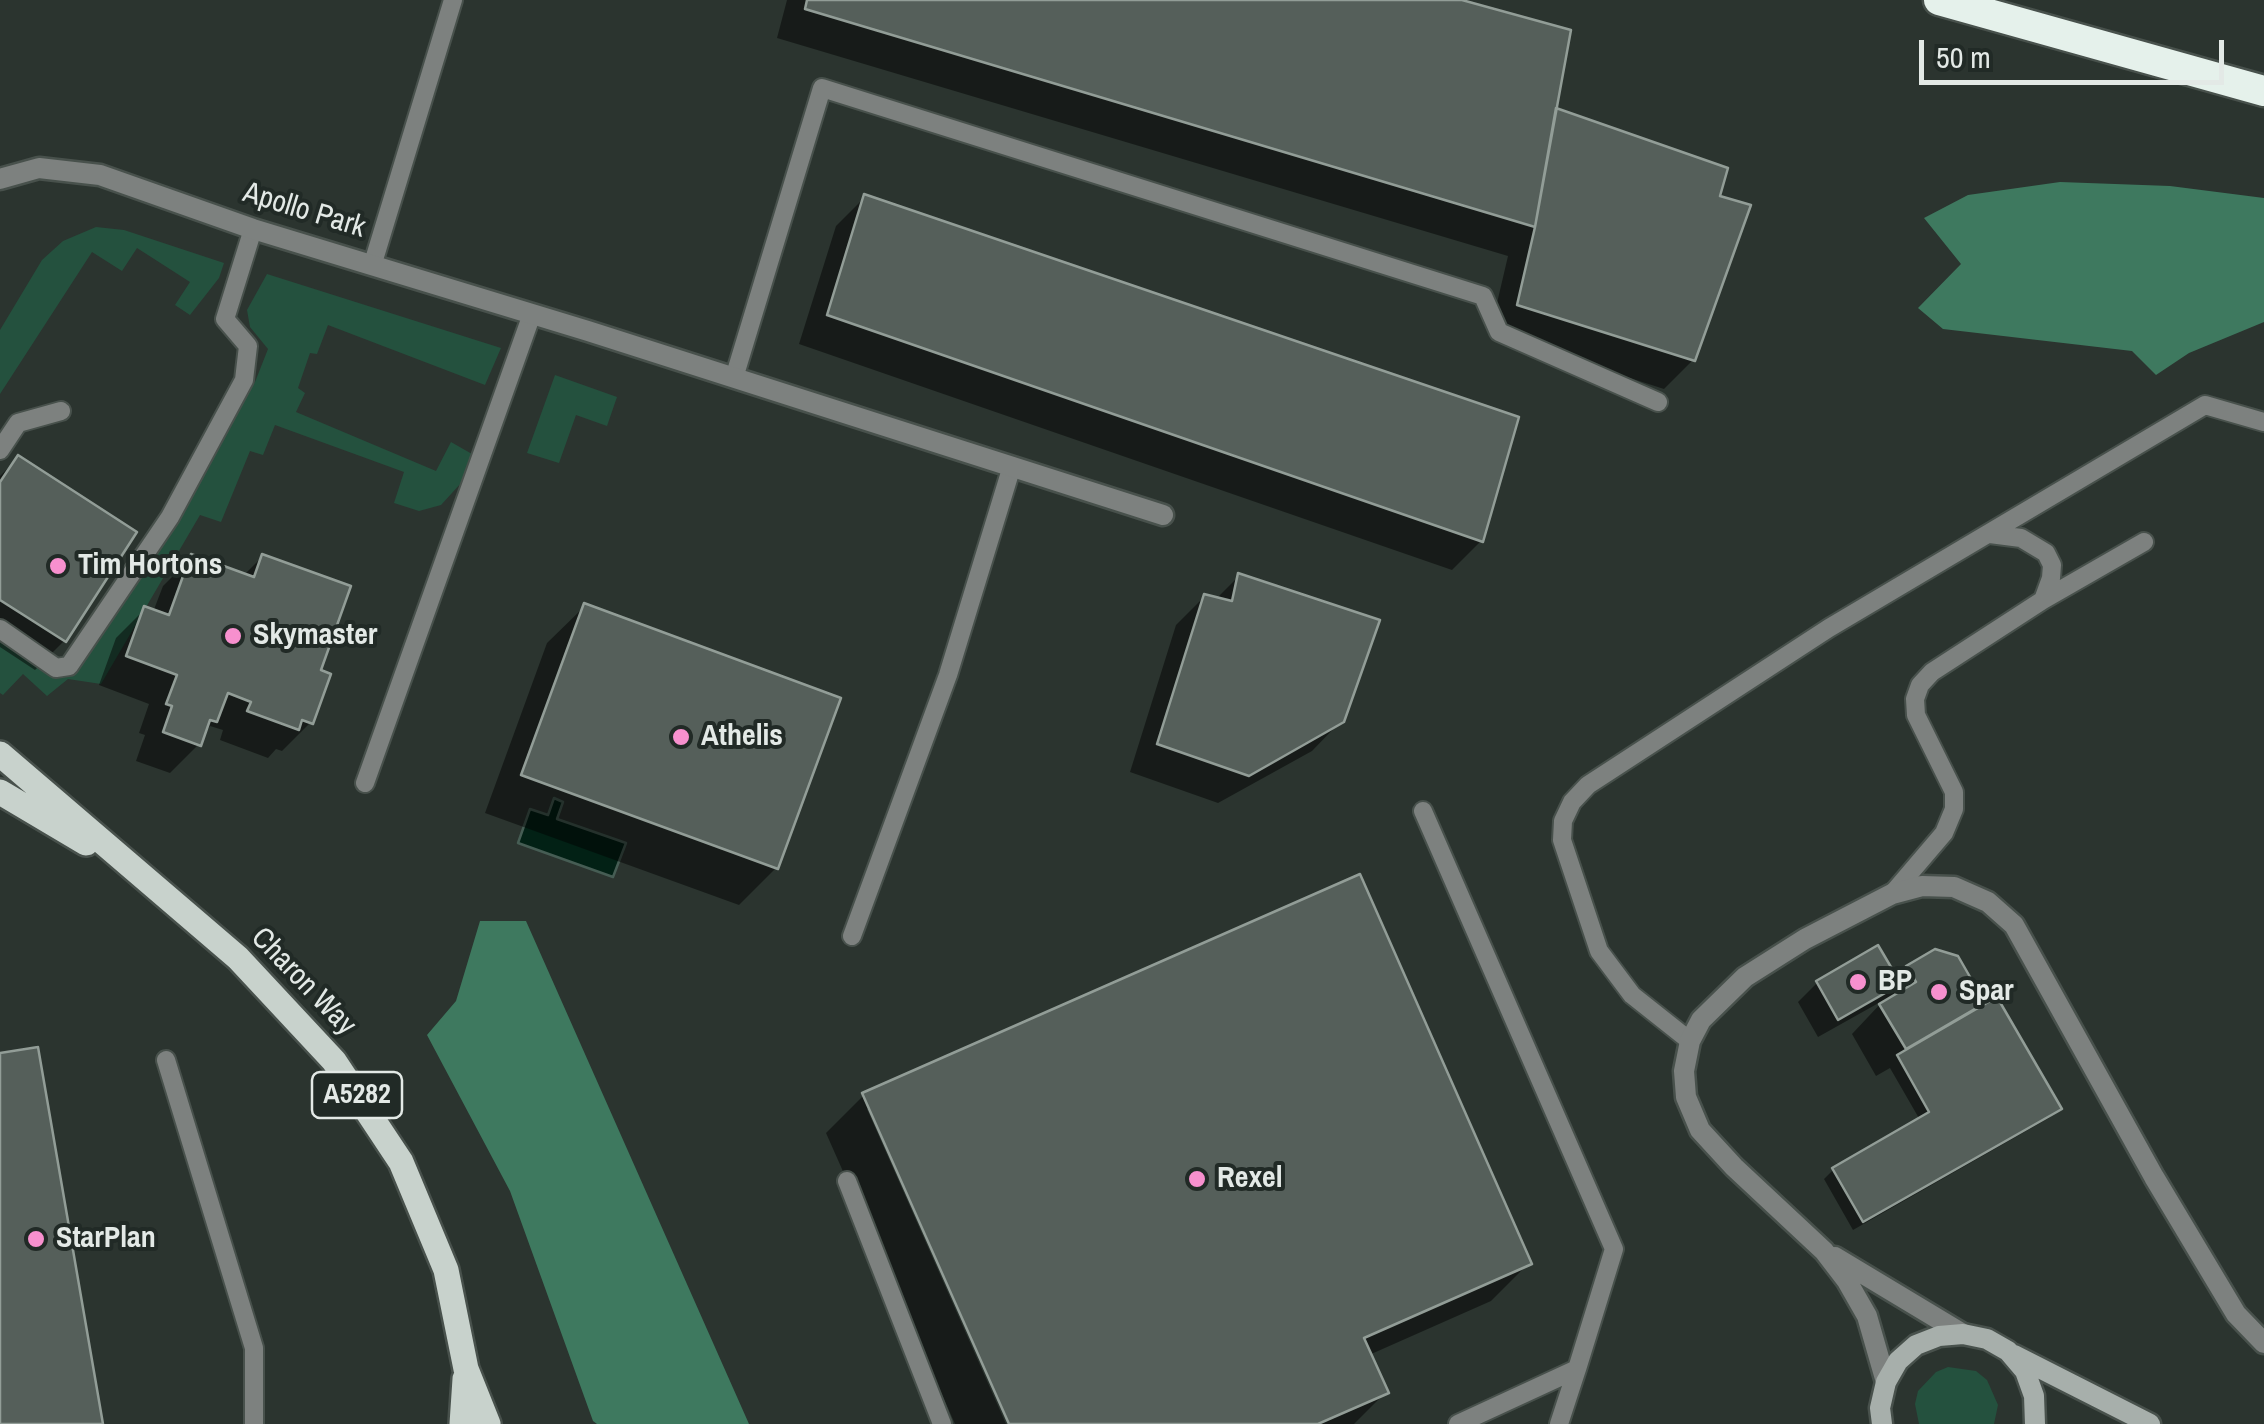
<!DOCTYPE html>
<html>
<head>
<meta charset="utf-8">
<style>
	body { margin:0 }
	#map { position:relative; width:2264px; height:1424px; overflow:hidden; background:#2b342f; font-family:"Archivo Narrow",sans-serif }
	canvas { display:block }
	.scale { position:absolute; left:1919px; top:40px; width:305px; height:45px; box-sizing:border-box; border:5px solid #e3e9e6; border-top:0; padding-left:12px; font-size:30px; line-height:35px; white-space:nowrap; color:#e3e9e6; -webkit-text-stroke:8px #212a26; paint-order:stroke }
</style>
</head>
<body>
<div id="map">
<canvas width="2264" height="1424"></canvas>
<div class="scale">50 m</div>
</div>
<script>
const ctx = document.querySelector('canvas').getContext('2d');
ctx.lineJoin = 'round';
function fill(path, color) {
  ctx.fillStyle = color;
  ctx.fill(path, 'evenodd');
}
function poly(rows) {
  const path = new Path2D();
  for (const r of rows) {
    path.moveTo(r[0], r[1]);
    for (let i = 2; i < r.length; i += 2) path.lineTo(r[i], r[i + 1]);
  }
  return path;
}
function strokePath(path, color, width, dash) {
  ctx.strokeStyle = color;
  ctx.lineWidth = width;
  ctx.lineCap = dash ? 'butt' : 'round';
  ctx.setLineDash(dash || []);
  ctx.stroke(path);
}
function drawText(font, color, halo, rows, align = 'center') {
  ctx.font = font + ' "Archivo Narrow",sans-serif';
  ctx.lineWidth = 8;
  ctx.setLineDash([]);
  ctx.textBaseline = 'middle';
  ctx.strokeStyle = halo;
  ctx.fillStyle = color;
  for (const [text, x, y, turn = 0] of rows) {
    ctx.save();
    ctx.translate(x, y);
    ctx.rotate((+turn || 0) * Math.PI / 180);
    ctx.textAlign = isNaN(turn) ? turn : align;
    if (halo) ctx.strokeText(text, 0, 0);
    ctx.fillText(text, 0, 0);
    ctx.restore();
  }
}
const green = poly([
	[96,227,124,230,224,263,219,278,190,315,175,305,190,282,137,248,122,271,92,252,0,394,0,330,42,260,63,241],
	[267,274,501,348,485,385,328,325,317,354,310,353,298,388,305,393,296,412,436,471,451,442,472,454,462,482,441,505,419,511,394,503,404,472,275,425,263,455,250,451,221,522,200,515,101,684,68,679,47,696,23,674,3,695,0,693,0,637,56,676,83,663,255,382,268,349,250,327,247,310],
	[555,375,617,397,607,426,576,415,559,463,527,453],
	[1948,1367,1976,1371,1987,1380,1998,1405,1994,1424,1919,1424,1915,1404,1918,1391,1936,1372]
]);
const forest = poly([
	[2060,182,2170,186,2264,198,2264,322,2189,353,2156,375,2132,351,1943,329,1918,308,1961,264,1924,218,1968,195],
	[480,921,526,921,749,1424,597,1424,593,1421,510,1191,427,1035,456,1001]
]);
const water = poly([
	[554,798,563,802,557,819,626,843,613,877,518,843,530,809,548,815,554,798]
]);
const shadow = poly([
	[787,0,1452,0,1553,109,1717,197,1693,360,1664,389,1490,333,1508,256,777,38],
	[865,197,1481,541,1452,570,799,344,836,226],
	[18,458,134,533,64,641,35,670,0,647,0,476],
	[263,556,318,671,311,722,282,751,276,749,268,758,220,740,223,730,210,726,199,744,170,773,136,761,145,735,139,733,149,704,99,685,116,638,145,609,153,612,163,586,192,557,244,575],
	[1239,576,1341,721,1312,751,1218,803,1130,772,1176,625,1205,596,1216,599],
	[585,606,776,868,739,905,485,813,547,643],
	[1907,968,1982,1003,1973,1012,2058,1109,2049,1118,1853,1230,1824,1179,1833,1170,1920,1120,1890,1068,1876,1076,1852,1034,1884,1000,1818,1037,1798,1002,1817,983,1896,980],
	[864,1095,1529,1263,1491,1301,1369,1355,1386,1392,1354,1424,1011,1424,872,1109,867,1109,1006,1424,955,1424,826,1133]
]);
const building = poly([
	[807,0,1462,0,1571,30,1535,227,805,9,807,0],
	[1556,108,1728,168,1720,196,1751,205,1695,361,1517,305,1535,227,1556,108],
	[864,194,1519,417,1483,542,827,315,864,194],
	[18,455,137,532,66,642,0,600,0,482,18,455],
	[191,554,254,577,262,554,351,586,321,670,331,674,313,724,302,720,299,730,247,711,251,702,228,693,217,722,210,720,201,746,163,732,172,706,166,704,177,675,126,656,144,606,169,615,191,554],
	[1238,573,1380,620,1344,722,1249,776,1157,744,1204,594,1232,601,1238,573],
	[584,603,841,698,778,869,521,775,584,603],
	[1360,874,1532,1264,1364,1338,1389,1393,1318,1424,1009,1424,862,1093,1360,874],
	[1878,945,1901,984,1838,1020,1816,981,1878,945],
	[1935,949,1958,956,1985,1003,1906,1049,1879,1004,1916,982,1906,966,1935,949],
	[1997,997,2062,1109,1863,1222,1832,1168,1929,1112,1897,1055,1997,997],
	[38,1047,103,1424,0,1424,0,1053,38,1047]
]);
const lane = poly([
	[373,263,453,0],
	[734,378,822,88,1483,296,1499,332,1658,402],
	[0,450,18,423,61,411],
	[1990,534,2021,538,2046,553,2052,565,2051,578,2043,600],
	[0,629,56,668,69,666,170,517,244,380,248,346,225,319,253,229],
	[365,783,532,314],
	[1423,811,1614,1249,1577,1369,1458,1424],
	[1892,894,1944,833,1954,809,1954,792,1916,715,1915,699,1920,685,1932,672,2043,600,2144,542],
	[852,936,948,675,1012,466],
	[1690,1041,1632,995,1599,951,1562,840,1563,821,1572,802,1588,785,1829,628,2205,405,2264,422],
	[166,1060,254,1348,254,1424],
	[847,1181,942,1424],
	[1559,1424,1577,1369]
]);
const street = poly([
	[0,179,39,168,100,175,253,229,588,331,1163,515],
	[1835,1257,1963,1334],
	[1886,1382,1867,1316,1847,1281,1824,1251,1734,1167,1700,1130,1686,1097,1684,1071,1690,1041,1701,1020,1745,977,1805,939,1892,894,1922,886,1954,887,1988,902,2014,925,2154,1177,2236,1314,2264,1343]
]);
const secondary = poly([
	[2014,1355,2150,1424],
	[1882,1424,1880,1408,1886,1382,1898,1361,1916,1345,1939,1336,1963,1334,1987,1339,2008,1351,2025,1371,2034,1396,2035,1424]
]);
const primary = poly([
	[0,754,238,958,334,1061,401,1162,446,1270,466,1369,488,1424],
	[0,792,86,843],
	[462,1424,465,1379]
]);
const highway = poly([
	[1939,0,2264,91]
]);
const markers = [
	[58,566,10,"#f790ce"],
	[233,636,10,"#f790ce"],
	[681,737,10,"#f790ce"],
	[1858,982,10,"#f790ce"],
	[1939,992,10,"#f790ce"],
	[1197,1179,10,"#f790ce"],
	[36,1239,10,"#f790ce"]
];
const shields = [
	[357,1095,90]
];
const shieldNames = [
	["A5282",357,1095]
];
const streetNames = [
	["Apollo Park",304,211,17],
	["Charon Way",303,982,46]
];
const poiNames = [
	["Tim Hortons",78,566],
	["Skymaster",253,636],
	["Athelis",701,737],
	["BP",1878,982],
	["Spar",1959,992],
	["Rexel",1217,1179],
	["StarPlan",56,1239]
];
fill(green, '#24513e');
fill(forest, '#3e795f');
fill(water, '#022115');
strokePath(water, '#465d54', 2.5);
fill(shadow, '#0007');
fill(building, '#555f5a');
strokePath(building, '#929d97', 2.5);
strokePath(lane, '#48514c', 22);
strokePath(street, '#48514c', 25);
strokePath(secondary, '#48514c', 25);
strokePath(primary, '#48514c', 30);
strokePath(highway, '#48514c', 35);
strokePath(lane, '#7d817f', 18);
strokePath(street, '#7d817f', 20);
strokePath(secondary, '#a7afab', 20);
strokePath(primary, '#c8d2cc', 25);
strokePath(highway, '#e5f1eb', 30);
for (const [x, y, r, color] of markers) {
  const dot = new Path2D();
  dot.arc(x, y, r, 0, 2 * Math.PI);
  ctx.fillStyle = color;
  ctx.fill(dot);
  strokePath(dot, '#212a26', 4);
}
for (const [x, y, w] of shields) {
  const box = new Path2D();
  box.roundRect(x - w / 2, y - 23, w, 46, 8);
  ctx.fillStyle = '#212a26';
  ctx.fill(box);
  strokePath(box, '#e3e9e6', 2.5);
}
drawText('bold 28px', '#e3e9e6', null, shieldNames);
drawText('30px', '#e3e9e6', '#212a26', streetNames);
drawText('bold 30px', '#e3e9e6', '#212a26', poiNames, 'left');
</script>
</body>
</html>
